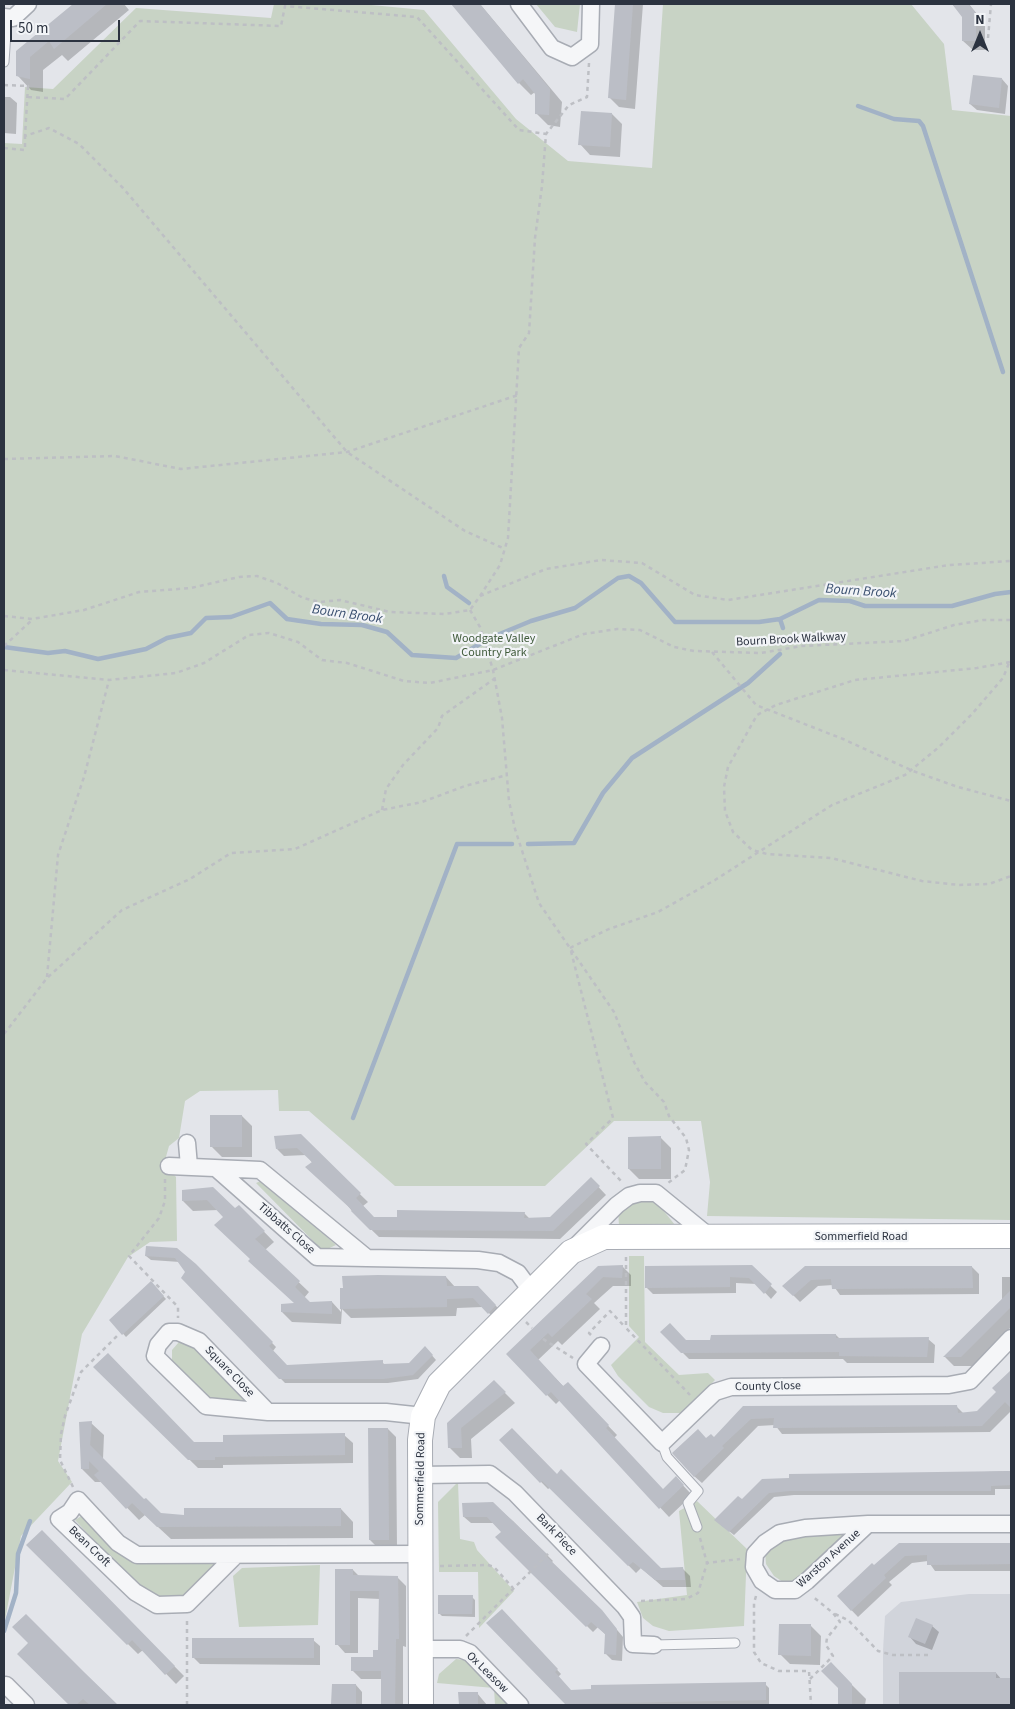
<!DOCTYPE html>
<html>
<head>
<meta charset="utf-8">
<style>
	body { margin:0 }
	#map { position:relative; width:1015px; height:1709px; overflow:hidden; background:#e3e5ea; font-family:"Source Sans 3",sans-serif }
	canvas { display:block }
	.frame { position:absolute; inset:0; border:5px solid #2c3340; pointer-events:none }
	.north { position:absolute; left:955px; top:10px; width:50px; height:50px; -webkit-text-stroke:4px #f2f4f7; paint-order:stroke; rotate:0deg; font-size:14px; font-weight:700; line-height:20px; text-align:center; color:#2c3340 }
	.north::after { content:''; display:block; margin:auto; width:18px; height:22px; background:#2c3340; clip-path:polygon(50% 0,100% 100%,50% 72%,0 100%) }
	.scale { position:absolute; left:10px; top:20px; width:110px; height:22px; box-sizing:border-box; border:2px solid #2c3340; border-top:0; padding-left:6px; font-size:15px; line-height:18px; white-space:nowrap; color:#2c3340; -webkit-text-stroke:4px #f2f4f7; paint-order:stroke }
</style>
</head>
<body>
<div id="map">
<canvas width="1015" height="1709"></canvas>
<div class="frame"></div>
<div class="north">N</div>
<div class="scale">50 m</div>
</div>
<script>
const ctx = document.querySelector('canvas').getContext('2d');
ctx.lineJoin = 'round';
function fill(path, color) {
  ctx.fillStyle = color;
  ctx.fill(path, 'evenodd');
}
function poly(rows) {
  const path = new Path2D();
  for (const r of rows) {
    path.moveTo(r[0], r[1]);
    for (let i = 2; i < r.length; i += 2) path.lineTo(r[i], r[i + 1]);
  }
  return path;
}
function strokePath(path, color, width, dash) {
  ctx.strokeStyle = color;
  ctx.lineWidth = width;
  ctx.lineCap = dash ? 'butt' : 'round';
  ctx.setLineDash(dash || []);
  ctx.stroke(path);
}
function drawText(font, color, halo, rows, align = 'center') {
  ctx.font = font + ' "Source Sans 3",sans-serif';
  ctx.lineWidth = 4.5;
  ctx.setLineDash([]);
  ctx.textBaseline = 'middle';
  ctx.strokeStyle = halo;
  ctx.fillStyle = color;
  for (const [text, x, y, turn = 0] of rows) {
    ctx.save();
    ctx.translate(x, y);
    ctx.rotate((+turn || 0) * Math.PI / 180);
    ctx.textAlign = isNaN(turn) ? turn : align;
    if (halo) ctx.strokeText(text, 0, 0);
    ctx.fillText(text, 0, 0);
    ctx.restore();
  }
}
const built = poly([
	[969,1594,1011,1594,1011,1705,883,1705,883,1651,885,1616,901,1602]
]);
const green = poly([
	[274,4,361,4,424,10,516,119,568,161,652,168,663,4,911,4,944,44,952,110,1011,116,1011,1220,707,1216,710,1182,701,1121,614,1121,545,1186,395,1186,309,1111,279,1111,278,1090,200,1091,185,1101,179,1138,169,1146,164,1164,176,1177,177,1241,150,1242,128,1257,82,1334,58,1461,72,1482,21,1536,4,1625,4,143,22,144,25,87,53,89,136,8,271,18],
	[536,4,580,4,577,32,555,27],
	[263,1180,336,1245,323,1251,256,1183],
	[635,1198,655,1200,675,1225,619,1226,618,1208],
	[629,1256,644,1256,645,1342,679,1375,708,1373,715,1380,683,1413,663,1413,649,1407,618,1376,611,1365,639,1337,629,1326],
	[179,1342,188,1342,249,1398,244,1403,211,1403,172,1362,172,1350],
	[458,1482,460,1539,474,1542,477,1550,514,1591,479,1628,478,1572,439,1572,438,1502],
	[697,1501,747,1549,744,1626,669,1631,653,1626,643,1618,637,1602,687,1595,679,1511],
	[83,1515,116,1544,224,1562,184,1599,159,1602,141,1591,75,1520],
	[805,1530,852,1533,795,1582,783,1582,774,1576,766,1564,765,1552,768,1544],
	[320,1565,318,1625,239,1627,233,1576,242,1568],
	[456,1659,465,1660,494,1688,510,1705,495,1705,494,1688,437,1683,439,1674]
]);
const shadow = poly([
	[75,4,124,4,129,10,68,61,62,55,43,70,43,92,31,90,18,76,18,52],
	[232,4,256,4,256,5],
	[452,4,480,4,562,102,560,127,548,125,536,113,535,92,531,95,519,83],
	[617,4,643,4,635,109,619,107,610,98],
	[952,4,969,4,985,24,985,50,973,50,963,41,964,17],
	[1011,35,1011,52,1010,50],
	[1002,79,1008,86,1005,114,977,110,970,104],
	[4,97,10,97,17,103,16,134,4,133],
	[612,114,622,124,620,157,590,155,580,144],
	[242,1116,252,1126,252,1157,222,1157,212,1147],
	[300,1136,368,1202,363,1206,374,1218,524,1213,530,1219,550,1219,591,1179,606,1195,560,1239,379,1237,352,1211,306,1155,284,1156,277,1149],
	[661,1138,671,1148,671,1179,639,1179,629,1169],
	[183,1191,235,1210,239,1206,274,1242,265,1250,309,1292,304,1298,310,1303,332,1302,341,1312,341,1289,446,1277,455,1287,477,1287,505,1315,498,1322,483,1307,457,1308,456,1316,351,1318,342,1309,341,1324,292,1322,282,1312,296,1304,252,1259,224,1217,218,1210,193,1211,183,1201],
	[147,1247,196,1265,276,1347,273,1351,287,1366,382,1362,386,1366,410,1364,429,1352,436,1360,418,1379,388,1383,285,1383,183,1278,187,1272,180,1262,151,1260,146,1256],
	[622,1266,631,1275,631,1286,613,1286,594,1303,600,1309,562,1345,558,1341,538,1360,564,1387,576,1392,617,1435,614,1438,663,1490,676,1478,692,1495,669,1517,560,1400,556,1404,507,1354,599,1267],
	[751,1267,777,1292,771,1299,757,1284,736,1283,736,1293,653,1294,646,1287],
	[972,1267,979,1274,979,1294,840,1295,833,1285,818,1286,800,1302,784,1286,806,1268],
	[1002,1277,1011,1277,1011,1327,972,1366,954,1366,945,1357,1002,1300],
	[151,1283,166,1299,126,1337,111,1320],
	[662,1332,686,1341,836,1335,840,1339,928,1339,935,1345,934,1363,847,1363,843,1359,689,1359],
	[95,1367,194,1443,225,1444,344,1435,353,1443,353,1463,223,1465,223,1468,198,1468],
	[1011,1372,1011,1411,990,1432,782,1434,775,1425,758,1426,702,1483,694,1476,706,1439,714,1438,744,1407,956,1406,964,1414,978,1413,998,1392,994,1388],
	[494,1382,515,1403,471,1439,472,1458,460,1458,450,1448,448,1424],
	[91,1423,104,1435,103,1459,144,1501,161,1514,185,1516,341,1509,353,1522,353,1538,171,1539,145,1515,139,1520,102,1482,95,1482,82,1469],
	[388,1429,396,1437,397,1548,378,1548,370,1540],
	[500,1440,557,1475,660,1569,682,1568,690,1576,691,1587,663,1587,641,1568,636,1573,551,1487,548,1489],
	[1011,1471,1011,1489,995,1489,995,1495,794,1495,774,1497,734,1535,720,1524,762,1480],
	[492,1503,513,1521,553,1561,551,1563,608,1619,623,1637,622,1661,612,1660,606,1654,606,1635,598,1627,593,1632,504,1544,503,1532,494,1523,471,1523,464,1517],
	[42,1532,184,1676,176,1684,143,1650,138,1654,28,1545],
	[900,1544,1011,1544,1011,1571,935,1571,928,1561,912,1563,889,1582,892,1585,858,1617,838,1596],
	[353,1570,359,1576,398,1578,406,1586,406,1647,403,1646,403,1705,382,1705,382,1679,361,1679,352,1670,374,1658,379,1651,380,1599,358,1598,358,1653,345,1653,337,1644],
	[472,1597,475,1600,475,1617,442,1616,439,1613],
	[502,1611,561,1674,558,1677,571,1691,765,1684,769,1688,769,1704,568,1705,488,1623],
	[26,1616,117,1705,70,1705,26,1662,30,1643],
	[811,1626,821,1636,820,1665,790,1664,780,1654],
	[932,1626,939,1632,932,1650,916,1644,910,1637],
	[313,1640,320,1646,320,1665,200,1664,193,1657],
	[831,1664,866,1699,865,1705,840,1705,840,1688],
	[996,1673,1002,1680,1011,1680,1011,1705,900,1705,900,1674],
	[356,1685,362,1692,362,1705,366,1705,335,1705,333,1703],
	[460,1693,477,1693,487,1705,460,1705]
]);
const stream = poly([
	[858,106,894,119,919,121,923,126,1003,372],
	[444,576,447,587,469,603],
	[780,619,783,628],
	[4,647,48,653,65,651,98,659,146,649,167,638,191,633,206,618,231,617,270,603,287,619,321,624,362,625,387,632,412,655,456,658,490,638,531,621,575,608,618,578,629,576,641,583,675,622,759,622,780,619,819,600,850,601,865,606,952,606,995,594,1011,592],
	[528,844,574,843,603,793,632,758,748,683,780,654],
	[353,1118,457,844,512,844],
	[4,1631,16,1593,18,1554,30,1521]
]);
const building = poly([
	[73,4,107,4,54,49,49,41,30,57,30,79,16,76,16,51],
	[451,4,480,4,550,89,549,115,535,114,535,94,523,79,518,84],
	[615,4,633,4,626,100,608,98],
	[952,4,968,4,976,13,976,41,962,41,962,17],
	[973,75,1002,78,999,108,969,104],
	[581,111,612,113,610,147,578,145],
	[210,1115,242,1115,242,1147,210,1147],
	[301,1134,361,1193,356,1198,374,1217,397,1217,397,1210,525,1212,524,1218,550,1217,591,1177,600,1186,553,1231,370,1230,351,1211,352,1210,305,1167,312,1162,297,1148,276,1149,274,1136],
	[661,1136,661,1169,628,1169,628,1137],
	[213,1187,235,1208,239,1205,265,1231,255,1239,300,1281,295,1287,310,1302,332,1301,332,1314,281,1312,281,1304,294,1303,248,1261,250,1259,214,1225,223,1217,207,1200,182,1201,182,1190],
	[146,1246,177,1248,196,1264,273,1342,269,1346,287,1365,383,1360,383,1364,409,1363,425,1346,433,1355,413,1375,383,1379,279,1379,181,1278,185,1272,175,1258,145,1256],
	[623,1265,622,1278,603,1277,586,1294,592,1299,552,1337,548,1333,530,1350,563,1386,568,1382,609,1425,606,1428,663,1489,676,1476,684,1485,659,1509,551,1392,546,1396,506,1354,598,1266],
	[752,1265,772,1284,764,1294,749,1278,730,1277,730,1287,645,1288,645,1266],
	[805,1266,972,1266,973,1288,832,1289,831,1279,811,1280,793,1296,782,1286],
	[378,1275,446,1276,447,1286,478,1286,496,1305,488,1314,473,1298,447,1299,447,1307,340,1309,340,1288,343,1288,342,1276],
	[151,1281,164,1296,122,1335,109,1320],
	[1011,1290,1011,1307,961,1357,943,1357],
	[670,1323,686,1340,710,1340,711,1335,825,1334,836,1334,836,1338,929,1337,927,1357,839,1356,839,1352,681,1353,660,1332],
	[108,1353,194,1442,223,1442,223,1435,345,1433,345,1455,215,1457,215,1460,188,1460,93,1367],
	[1011,1370,1011,1408,1005,1402,982,1426,773,1428,774,1418,751,1419,722,1446,724,1448,694,1477,672,1453,698,1429,706,1438,711,1434,714,1437,743,1406,957,1405,958,1413,977,1411,996,1392,992,1388],
	[494,1380,506,1392,461,1428,462,1448,448,1448,447,1423],
	[92,1421,90,1445,144,1499,146,1498,161,1513,184,1515,184,1508,341,1508,341,1526,157,1527,132,1503,126,1509,94,1475,99,1471,89,1461,89,1469,81,1469,79,1422],
	[368,1428,388,1428,389,1540,369,1540],
	[512,1428,557,1474,561,1469,661,1568,683,1567,685,1580,655,1580,633,1562,628,1566,542,1481,540,1483,499,1440],
	[1011,1471,1011,1485,991,1486,991,1491,789,1491,769,1493,729,1532,714,1520,738,1496,742,1499,762,1479,789,1478,789,1474],
	[493,1502,547,1554,545,1555,602,1610,617,1629,616,1655,604,1654,605,1634,591,1622,586,1627,533,1575,495,1537,501,1532,487,1517,463,1517,462,1503],
	[42,1530,175,1666,165,1675,132,1640,127,1645,26,1545],
	[899,1543,1011,1543,1011,1564,927,1565,927,1555,905,1556,884,1575,886,1578,851,1611,837,1596,872,1563,874,1565],
	[335,1569,353,1569,353,1575,398,1576,399,1639,396,1639,395,1705,381,1705,381,1671,351,1671,351,1657,373,1657,373,1650,378,1650,379,1591,350,1591,350,1645,335,1645],
	[438,1595,473,1595,472,1614,438,1614],
	[502,1609,558,1669,555,1672,571,1690,591,1689,591,1685,766,1682,766,1700,565,1704,486,1623],
	[26,1614,84,1672,118,1705,90,1705,83,1699,76,1705,69,1705,17,1654,28,1643,12,1627],
	[916,1618,933,1625,925,1644,908,1637],
	[779,1624,811,1624,811,1656,778,1655],
	[192,1638,314,1638,314,1658,192,1658],
	[831,1662,852,1684,852,1705,838,1705,838,1688,821,1671],
	[899,1672,996,1672,996,1678,1011,1678,1011,1705,899,1705],
	[332,1684,356,1684,356,1704,331,1704],
	[458,1692,478,1692,478,1705,459,1705]
]);
const path = poly([
	[988,38,991,4],
	[4,85,28,86,25,136,49,128,79,144,123,188,347,452,465,531,505,549],
	[28,97,65,99,140,21,281,26,285,6,417,17,519,130,546,134],
	[4,148,25,150,25,136],
	[4,459,115,456,181,469,347,452,518,395],
	[480,596,500,565,508,538,519,348,529,333,535,238,542,186,546,134,569,105,587,97,589,63],
	[470,610,480,627,493,670,502,718,509,801,515,829,539,903,614,1012,634,1062,645,1082,664,1102,669,1116,686,1138,689,1150,685,1170,668,1183],
	[4,616,32,619,84,610,139,592,191,588,239,577,257,576,277,583,303,598,320,602,340,600,390,612,445,614,470,610,480,596,546,569,601,560,642,563,695,595,728,600,949,565,1011,561],
	[4,646,32,620],
	[712,652,756,705,843,739,913,771,958,787,1011,801],
	[1010,662,977,668,855,680,776,705,757,715,728,767,724,787,725,811,733,832,752,850,767,854,831,858,922,881,959,885,989,884,1011,876],
	[4,670,109,680,176,673,204,663,249,635,269,633,298,642,322,660,347,663,404,681,430,683,493,670,584,634,617,629,640,630,674,647,694,651,761,653,802,646,904,641,954,625,983,620,1011,620],
	[382,810,386,789,403,765,438,728,442,716,494,679],
	[570,948,609,929,658,912,715,880,832,805,905,775,939,747,972,714,1003,678,1009,663],
	[571,951,613,1118,586,1144,622,1182],
	[47,977,58,855,84,777,109,680],
	[4,1034,47,978,122,910,190,879,231,853,295,849,382,810,422,802,465,786,507,775],
	[165,1179,165,1201,159,1218,129,1256,178,1307,178,1318],
	[626,1257,626,1328,690,1395],
	[526,1322,532,1328],
	[591,1335,589,1333,610,1311,625,1327],
	[543,1339,573,1358],
	[73,1487,60,1460,61,1434,65,1416,81,1372,118,1335],
	[700,1538,707,1563,740,1559],
	[440,1566,488,1565,494,1567,513,1588],
	[756,1596,754,1603,754,1652,761,1663,779,1671,809,1671,811,1705],
	[641,1601,686,1599,698,1593,707,1563],
	[835,1614,848,1620,878,1651,893,1655,928,1655],
	[466,1636,550,1552],
	[810,1679,833,1656,826,1645,827,1638,840,1622,833,1613,812,1596],
	[187,1705,187,1618]
]);
const lane = poly([
	[4,62,7,18],
	[662,1443,667,1457,698,1491,688,1503,697,1527],
	[654,1645,735,1643]
]);
const street = poly([
	[519,4,552,48,572,57,590,44,591,4],
	[4,17,13,18,28,4],
	[187,1143,189,1166],
	[169,1166,260,1170,367,1258,478,1260,499,1263,518,1273,532,1292],
	[217,1169,317,1257,367,1258],
	[577,1245,617,1205,629,1196,640,1193,656,1193,710,1237],
	[601,1346,586,1364,662,1443,715,1392,731,1387,949,1385,970,1381,1011,1338],
	[268,1412,206,1406,155,1356,158,1345,169,1332,178,1332,199,1341,268,1412,386,1412,423,1416],
	[420,1475,490,1474,515,1493,625,1607,632,1617,633,1644,654,1645],
	[868,1524,807,1581,795,1590,775,1590,762,1581,754,1567,755,1554,765,1543,780,1533,805,1528,868,1524,1011,1524],
	[235,1556,187,1604,157,1605,135,1592,59,1519,70,1512,78,1500,118,1543,137,1555,421,1554],
	[421,1649,460,1649,470,1653,520,1705],
	[6,1685,26,1705]
]);
const secondary = poly([
	[421,1705,420,1440,423,1416,439,1384,571,1252,604,1237,1011,1236]
]);
const parkNames = [
	["Woodgate Valley",494,639],
	["Country Park",494,653]
];
const streetNames = [
	["Bourn Brook Walkway",791,640,-3],
	["Tibbatts Close",286,1229,41],
	["Sommerfield Road",861,1237],
	["Square Close",229,1372,46],
	["County Close",768,1387,-1],
	["Sommerfield Road",421,1479,-89],
	["Bark Piece",556,1535,46],
	["Bean Croft",89,1547,44],
	["Warston Avenue",829,1559,-42],
	["Ox Leasow",487,1673,44]
];
const waterNames = [
	["Bourn Brook",861,592,4],
	["Bourn Brook",347,615,8]
];
fill(built, '#d1d4db');
fill(green, '#c8d3c5');
fill(shadow, '#0003');
strokePath(stream, '#a2b2c6', 4.5);
fill(building, '#bbbec6');
strokePath(lane, '#a8acb4', 11);
strokePath(street, '#a8acb4', 19);
strokePath(secondary, '#a8acb4', 26);
strokePath(path, '#bdbfc4', 2.5, [4, 4]);
strokePath(lane, '#f5f6f8', 9);
strokePath(street, '#f5f6f8', 16);
strokePath(secondary, '#fff', 24);
drawText('12px', '#405b3b', '#f2f4f7', parkNames);
drawText('12px', '#2c3340', '#f2f4f7', streetNames);
drawText('italic 14px', '#3a5070', '#f2f4f7', waterNames);
</script>
</body>
</html>
